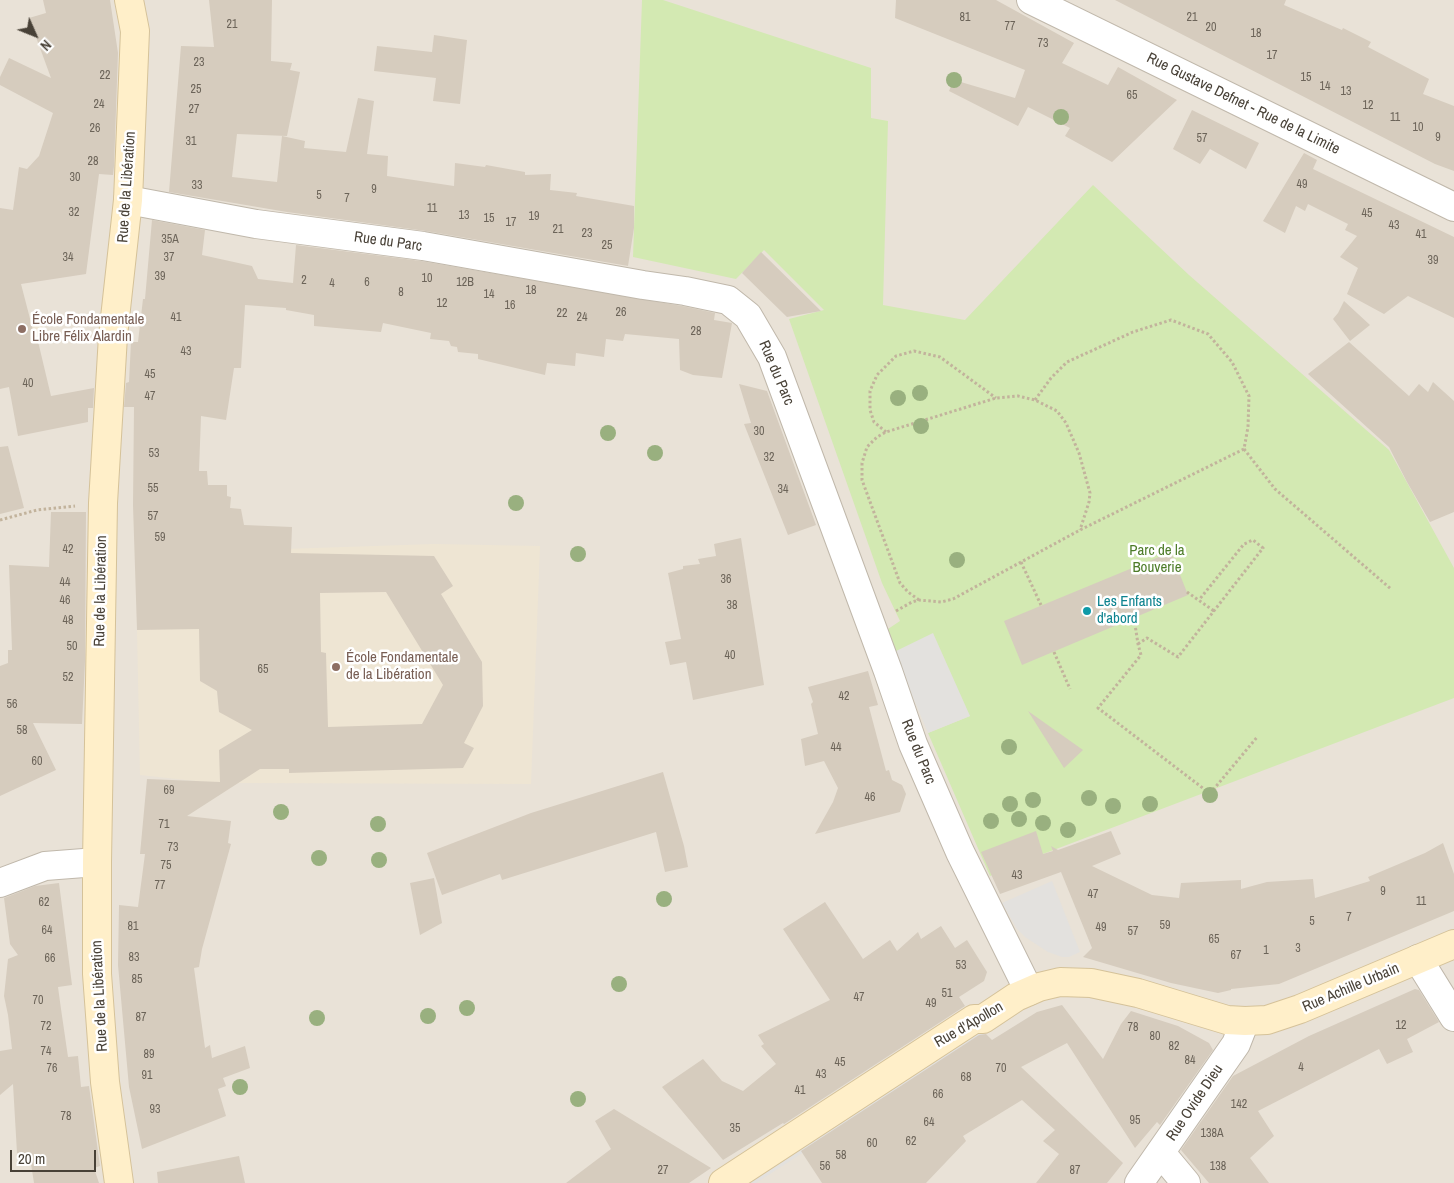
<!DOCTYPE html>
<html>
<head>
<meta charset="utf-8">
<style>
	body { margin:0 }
	#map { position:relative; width:1454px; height:1183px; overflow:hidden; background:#f5f0e9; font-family:"Archivo Narrow",sans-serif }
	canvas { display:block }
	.north { position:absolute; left:10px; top:10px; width:50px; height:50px; -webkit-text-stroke:4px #fff; paint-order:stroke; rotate:134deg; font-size:14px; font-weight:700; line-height:20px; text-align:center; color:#484137 }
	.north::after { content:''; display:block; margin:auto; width:18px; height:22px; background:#484137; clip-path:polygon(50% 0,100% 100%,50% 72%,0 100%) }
	.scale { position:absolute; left:10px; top:1150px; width:86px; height:22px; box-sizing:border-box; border:2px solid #484137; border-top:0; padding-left:6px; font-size:15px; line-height:18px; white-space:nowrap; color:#484137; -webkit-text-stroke:4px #fff; paint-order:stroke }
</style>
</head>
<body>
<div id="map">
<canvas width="1454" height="1183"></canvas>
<div class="north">N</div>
<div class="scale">20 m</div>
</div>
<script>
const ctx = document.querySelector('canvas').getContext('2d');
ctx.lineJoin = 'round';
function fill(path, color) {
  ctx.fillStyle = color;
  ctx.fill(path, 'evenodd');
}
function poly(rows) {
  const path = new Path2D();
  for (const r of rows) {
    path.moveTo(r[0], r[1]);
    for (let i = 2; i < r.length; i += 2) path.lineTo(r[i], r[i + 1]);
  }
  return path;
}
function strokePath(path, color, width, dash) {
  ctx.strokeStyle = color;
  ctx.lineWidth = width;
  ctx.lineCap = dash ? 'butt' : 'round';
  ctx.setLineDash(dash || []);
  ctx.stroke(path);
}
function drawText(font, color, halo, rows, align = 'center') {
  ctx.font = font + ' "Archivo Narrow",sans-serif';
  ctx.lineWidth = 5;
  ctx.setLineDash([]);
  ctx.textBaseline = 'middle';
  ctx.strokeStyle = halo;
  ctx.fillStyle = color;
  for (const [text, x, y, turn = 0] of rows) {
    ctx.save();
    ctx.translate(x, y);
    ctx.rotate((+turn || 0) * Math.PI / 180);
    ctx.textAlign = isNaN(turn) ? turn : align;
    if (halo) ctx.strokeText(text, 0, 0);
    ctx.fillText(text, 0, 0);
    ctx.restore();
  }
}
const residential = poly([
	[0,0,1454,0,1454,1183,0,1183]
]);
const education = poly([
	[41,315,44,335,0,345,0,323],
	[434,544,540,546,531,784,247,783,214,783,140,775,137,630,284,549]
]);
const green = poly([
	[642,0,663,0,871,68,871,118,888,121,883,305,965,320,1093,185,1189,275,1389,450,1454,568,1454,698,1043,854,990,876,928,733,970,716,894,652,885,631,900,621,882,583,789,319,824,310,764,250,736,279,633,257]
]);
const parking = poly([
	[933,633,970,716,928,733,894,652],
	[1052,881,1080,952,1069,957,1062,957,1048,952,1025,937,1017,929,1002,903],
	[980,1028,984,1035,756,1183,741,1183]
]);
const building = poly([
	[43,0,110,0,118,53,114,166,113,175,99,174,86,274,21,284,34,334,36,333,51,396,94,388,93,408,88,408,88,422,18,436,9,387,0,389,0,208,13,210,19,167,27,169,39,156,53,113,0,85,0,77,9,58,51,78,29,18,46,13],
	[209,0,272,0,271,61,292,63,290,70,300,72,287,136,237,134,232,177,277,182,282,136,305,141,304,148,346,152,358,98,374,101,367,154,388,156,387,176,454,186,455,163,485,167,486,165,525,172,525,175,551,174,550,190,577,193,576,196,634,206,634,228,628,266,426,231,287,212,169,192,181,46,214,47],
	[896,0,996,0,1074,43,1062,63,1108,85,1118,67,1177,100,1112,162,1065,136,1070,128,1028,107,1018,126,949,91,954,80,1015,98,1025,70,895,18],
	[1115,0,1286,0,1284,5,1342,30,1343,28,1371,42,1368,47,1429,79,1423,94,1454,106,1454,171,1435,164],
	[434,35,467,40,460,104,433,101,436,78,374,71,377,46,432,52],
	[1192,110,1259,143,1246,169,1210,149,1200,164,1173,149],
	[1304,153,1317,160,1313,169,1454,237,1454,318,1408,296,1384,314,1347,294,1358,268,1340,257,1357,236,1345,230,1348,224,1308,204,1305,211,1296,206,1285,233,1263,221],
	[152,220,205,230,202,255,252,266,258,279,293,283,296,245,421,261,682,306,715,313,714,320,732,323,722,378,693,375,680,370,679,339,625,334,623,341,606,339,604,357,576,353,575,366,547,363,545,375,478,359,478,354,458,352,457,347,451,346,449,341,430,339,431,333,383,323,381,332,314,326,314,315,286,310,286,308,245,305,241,368,234,368,226,420,201,416,199,471,207,471,208,485,227,485,227,496,231,497,230,508,241,509,244,525,292,527,291,553,434,556,453,586,441,594,482,662,483,706,464,743,474,748,463,768,289,773,289,769,260,769,187,816,231,821,228,843,231,844,202,949,199,967,194,968,205,1048,210,1045,212,1058,245,1046,250,1068,223,1078,226,1086,218,1089,226,1116,142,1149,129,1087,118,965,119,905,138,907,145,854,140,854,147,779,220,782,219,750,252,730,219,712,217,691,200,681,199,629,137,630,133,505,134,407,124,407,126,383,129,382,131,342,138,342,143,299,145,299],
	[386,592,443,685,422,724,328,727,326,653,321,652,320,593],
	[761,252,821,311,787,317,742,273],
	[1344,301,1370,325,1350,341,1333,319,1338,313],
	[1349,342,1409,396,1419,384,1428,392,1433,382,1454,401,1454,512,1430,522,1407,482,1389,447,1308,374],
	[739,384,767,391,816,525,788,535,744,424,751,423],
	[8,446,24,508,0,514,0,447],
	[51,512,86,512,85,661,82,724,33,723,56,770,0,796,0,666,8,663,8,650,12,650,9,565,49,567],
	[741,538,764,685,693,700,686,662,670,665,665,642,681,639,668,573,683,569,683,566,700,564,698,559,716,556,714,544],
	[1171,552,1188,595,1022,665,1004,621],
	[868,671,878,705,869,707,886,771,889,770,892,780,902,785,906,794,900,812,815,834,833,802,838,788,824,761,805,766,801,739,818,734,811,704,813,702,808,687],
	[1028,711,1083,750,1064,768],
	[663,772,684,846,688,867,665,872,656,832,502,880,500,874,442,895,427,853,531,813],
	[1036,831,1043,854,1053,851,1051,846,1058,850,1111,831,1121,854,1092,866,1152,895,1179,898,1181,883,1241,880,1241,889,1267,882,1313,879,1315,898,1370,881,1368,877,1425,853,1443,843,1454,874,1454,911,1279,984,1231,989,1231,990,1218,993,1171,983,1083,957,1092,948,1061,872,1000,894,981,852],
	[434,878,442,923,420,935,410,883],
	[59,883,72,985,58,987,61,1009,68,1057,78,1056,81,1087,89,1086,100,1166,94,1168,99,1183,34,1183,31,1164,21,1165,20,1153,17,1153,13,1084,0,1095,0,1051,12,1049,8,1015,4,996,8,959,18,955,10,944,4,898,35,886],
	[825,902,863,959,890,940,897,951,918,932,921,939,941,926,955,948,967,940,987,972,984,981,959,997,965,1006,784,1124,783,1123,723,1160,662,1087,703,1059,722,1081,743,1091,776,1064,761,1046,764,1044,758,1035,830,1000,783,929],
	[1415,989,1419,990,1439,1022,1407,1039,1413,1052,1387,1064,1379,1049,1258,1111,1274,1136,1250,1158,1269,1183,1209,1183,1181,1150,1233,1076,1309,1036],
	[1062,1005,1103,1059,1121,1024,1131,1011,1178,1026,1209,1043,1213,1050,1160,1125,1157,1122,1135,1148,1067,1043,1021,1067,1123,1163,1107,1183,1036,1183,1059,1154,1043,1141,1055,1130,1022,1100,963,1136,966,1141,926,1183,822,1183,801,1151,979,1035,986,1034,992,1040,1037,1012],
	[614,1109,711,1168,689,1183,566,1183,611,1149,595,1121],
	[239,1156,245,1183,158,1183,157,1172]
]);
const path = poly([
	[1035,400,1051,378,1067,362,1133,332,1171,320,1208,334,1232,362,1249,396,1248,427,1244,449,1275,489,1391,589],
	[886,432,874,422,870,410,870,391,877,375,896,356,914,351,940,357,996,398],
	[0,520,37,510,75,506],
	[1021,562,1041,605],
	[1187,592,1214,611],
	[919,600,908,592,900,583,862,480,862,463,867,447,877,437,886,432,996,398,1018,396,1035,400,1057,411,1066,423,1079,453,1090,493,1089,502,1080,530],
	[896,611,912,602,919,600,941,602,953,599,1080,530,1244,449],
	[1134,618,1138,644,1141,655,1098,708,1208,792,1213,790,1258,736],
	[1138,644,1147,638,1178,657,1263,548,1253,540,1244,544,1199,600],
	[1054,652,1070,689]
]);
const street = poly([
	[1031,0,1454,207],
	[128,200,256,224,423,246,643,285,685,291,728,300,748,316,772,357,888,671,913,744,960,852,1029,991],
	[0,883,45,866,97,862],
	[1418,959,1454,1017],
	[1161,1153,1186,1183],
	[1139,1183,1236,1044,1245,1021]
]);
const secondary = poly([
	[119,1183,105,1082,97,974,97,862,103,503,113,336,128,200,135,31,129,0],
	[723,1183,974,1019,983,1019,1016,997,1039,987,1060,982,1091,983,1138,993,1227,1020,1245,1021,1267,1020,1300,1009,1454,944]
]);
const trees = [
	[954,80],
	[1061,117],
	[920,393],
	[898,398],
	[921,426],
	[608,433],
	[655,453],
	[516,503],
	[578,554],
	[957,560],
	[1009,747],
	[1210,795],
	[1089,798],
	[1033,800],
	[1010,804],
	[1150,804],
	[1113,806],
	[281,812],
	[1019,819],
	[991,821],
	[1043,823],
	[378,824],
	[1068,830],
	[319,858],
	[379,860],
	[664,899],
	[619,984],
	[467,1008],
	[428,1016],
	[317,1018],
	[240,1087],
	[578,1099]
];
const markers = [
	[22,329,5,"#8d6e63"],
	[1087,611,5,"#0f9aa8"],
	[336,667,5,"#8d6e63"]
];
const numberNames = [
	["81",965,18],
	["21",1192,18],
	["21",232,25],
	["77",1010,27],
	["20",1211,28],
	["18",1256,34],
	["73",1043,44],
	["17",1272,56],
	["23",199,63],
	["22",105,76],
	["15",1306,78],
	["14",1325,87],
	["25",196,90],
	["13",1346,92],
	["65",1132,96],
	["24",99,105],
	["12",1368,106],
	["27",194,110],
	["11",1395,118],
	["10",1418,128],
	["26",95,129],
	["9",1438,138],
	["57",1202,139],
	["31",191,142],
	["28",93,162],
	["30",75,178],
	["49",1302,185],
	["33",197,186],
	["9",374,190],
	["5",319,196],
	["7",347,199],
	["11",432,209],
	["32",74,213],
	["45",1367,214],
	["13",464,216],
	["19",534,217],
	["15",489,219],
	["17",511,223],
	["43",1394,226],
	["21",558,230],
	["23",587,234],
	["41",1421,235],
	["35A",170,240],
	["25",607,246],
	["34",68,258],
	["37",169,258],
	["39",1433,261],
	["39",160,277],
	["10",427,279],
	["2",304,281],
	["6",367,283],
	["12B",465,283],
	["4",332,284],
	["18",531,291],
	["8",401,293],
	["14",489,295],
	["12",442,304],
	["16",510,306],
	["26",621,313],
	["22",562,314],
	["41",176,318],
	["24",582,318],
	["28",696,332],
	["43",186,352],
	["45",150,375],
	["40",28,384],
	["47",150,397],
	["30",759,432],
	["53",154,454],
	["32",769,458],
	["55",153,489],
	["34",783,490],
	["57",153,517],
	["59",160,538],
	["42",68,550],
	["36",726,580],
	["44",65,583],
	["46",65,601],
	["38",732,606],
	["48",68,621],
	["50",72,647],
	["40",730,656],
	["65",263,670],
	["52",68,678],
	["42",844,697],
	["56",12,705],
	["58",22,731],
	["44",836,748],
	["60",37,762],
	["69",169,791],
	["46",870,798],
	["71",164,825],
	["73",173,848],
	["75",166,866],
	["43",1017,876],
	["77",160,886],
	["9",1383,892],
	["47",1093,895],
	["11",1421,902],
	["62",44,903],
	["7",1349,918],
	["5",1312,922],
	["59",1165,926],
	["81",133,927],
	["49",1101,928],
	["64",47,931],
	["57",1133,932],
	["65",1214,940],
	["3",1298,949],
	["1",1266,951],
	["67",1236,956],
	["83",134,958],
	["66",50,959],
	["53",961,966],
	["85",137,980],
	["51",947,994],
	["47",859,998],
	["70",38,1001],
	["49",931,1004],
	["87",141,1018],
	["12",1401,1026],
	["72",46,1027],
	["78",1133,1028],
	["80",1155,1037],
	["82",1174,1047],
	["74",46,1052],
	["89",149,1055],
	["84",1190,1061],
	["45",840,1063],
	["4",1301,1068],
	["76",52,1069],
	["70",1001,1069],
	["43",821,1075],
	["91",147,1076],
	["68",966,1078],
	["41",800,1091],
	["66",938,1095],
	["142",1239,1105],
	["93",155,1110],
	["78",66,1117],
	["95",1135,1121],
	["64",929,1123],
	["35",735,1129],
	["138A",1212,1134],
	["62",911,1142],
	["60",872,1144],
	["58",841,1156],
	["56",825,1167],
	["138",1218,1167],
	["27",663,1171],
	["87",1075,1171]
];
const streetNames = [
	["Rue Gustave Defnet - Rue de la Limite",1243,104,26],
	["Rue de la Libération",127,187,-86],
	["Rue du Parc",388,242,8],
	["Rue du Parc",776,373,67],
	["Rue de la Libération",101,591,-89],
	["Rue du Parc",918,752,68],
	["Rue Achille Urbain",1351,988,-23],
	["Rue de la Libération",100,996,-93],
	["Rue d'Apollon",969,1025,-30],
	["Rue Ovide Dieu",1195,1103,-56]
];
const educationNames = [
	["École Fondamentale",32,320],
	["Libre Félix Alardin",32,337],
	["École Fondamentale",346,658],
	["de la Libération",346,675]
];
const parkNames = [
	["Parc de la",1157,551],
	["Bouverie",1157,568]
];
const cultureNames = [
	["Les Enfants",1097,602],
	["d'abord",1097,619]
];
fill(residential, '#e9e2d7');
fill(education, '#eee5d3');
fill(green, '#d3e9b2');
fill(parking, '#e3e1de');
fill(building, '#d6ccbe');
strokePath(street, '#c0b8ab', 30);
strokePath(secondary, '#d5c299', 30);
strokePath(path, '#c2b39c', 3, [2.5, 2.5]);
strokePath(street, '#fff', 28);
strokePath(secondary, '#ffefc9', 28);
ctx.fillStyle = '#99b07f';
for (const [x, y] of trees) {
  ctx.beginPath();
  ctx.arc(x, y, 8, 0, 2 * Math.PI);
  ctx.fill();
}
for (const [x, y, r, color] of markers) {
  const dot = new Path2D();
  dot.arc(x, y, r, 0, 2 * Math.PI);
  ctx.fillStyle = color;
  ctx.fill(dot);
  strokePath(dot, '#fff', 2);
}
drawText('12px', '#6c6459', null, numberNames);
drawText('15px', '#484137', '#fff', streetNames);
drawText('15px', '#785e54', '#fff', educationNames, 'left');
drawText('15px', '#4d7c29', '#fff', parkNames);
drawText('15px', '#0d838f', '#fff', cultureNames, 'left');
</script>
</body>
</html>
